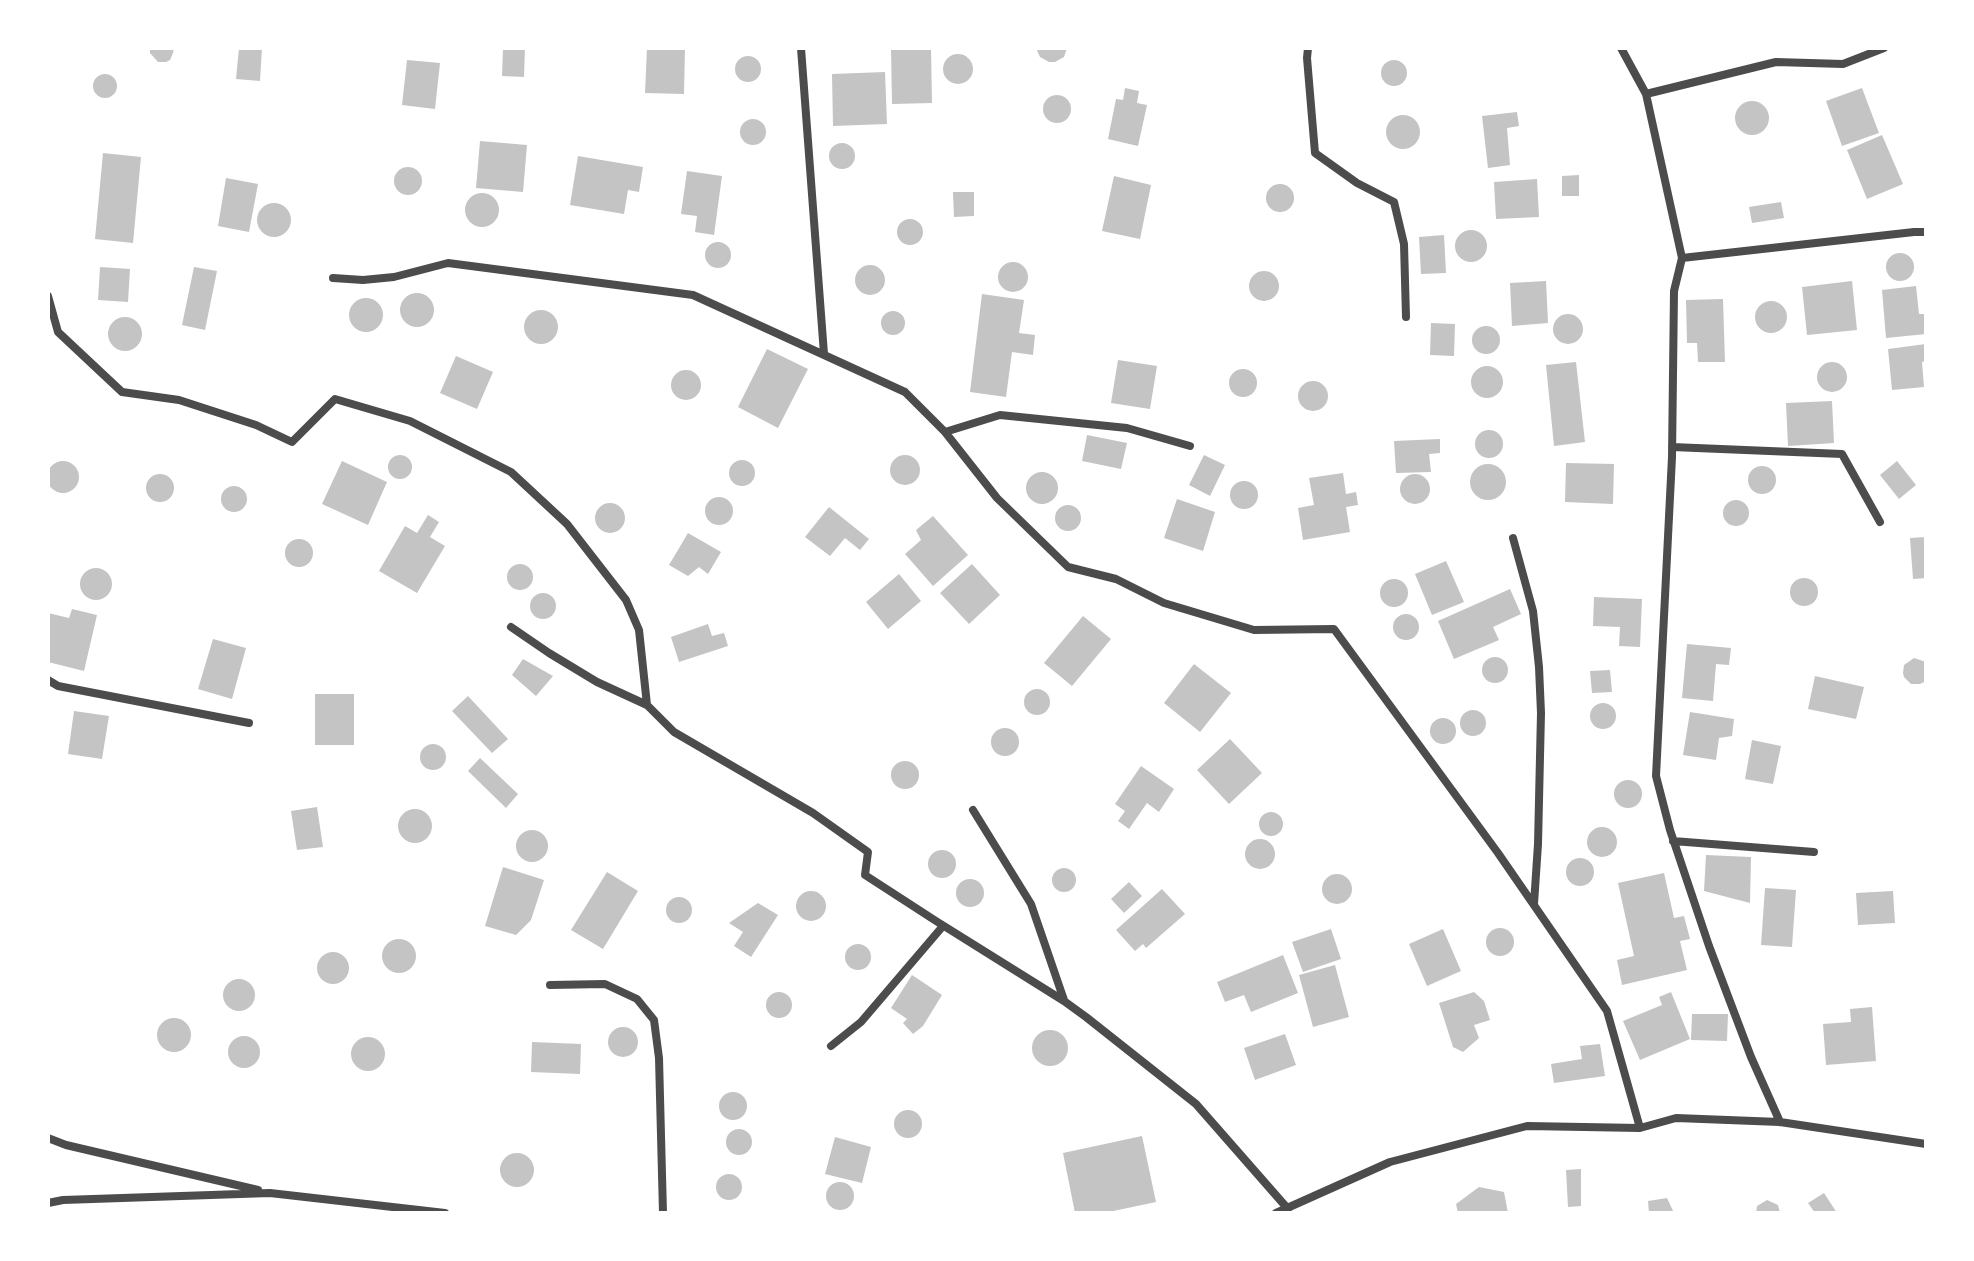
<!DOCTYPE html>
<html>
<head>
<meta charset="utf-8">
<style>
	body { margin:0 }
	#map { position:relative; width:1974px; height:1261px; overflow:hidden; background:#fff; font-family:Montserrat,sans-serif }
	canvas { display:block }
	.frame { position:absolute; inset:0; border:50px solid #fff; pointer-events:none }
</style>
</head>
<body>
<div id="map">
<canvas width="1974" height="1261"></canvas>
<div class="frame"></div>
</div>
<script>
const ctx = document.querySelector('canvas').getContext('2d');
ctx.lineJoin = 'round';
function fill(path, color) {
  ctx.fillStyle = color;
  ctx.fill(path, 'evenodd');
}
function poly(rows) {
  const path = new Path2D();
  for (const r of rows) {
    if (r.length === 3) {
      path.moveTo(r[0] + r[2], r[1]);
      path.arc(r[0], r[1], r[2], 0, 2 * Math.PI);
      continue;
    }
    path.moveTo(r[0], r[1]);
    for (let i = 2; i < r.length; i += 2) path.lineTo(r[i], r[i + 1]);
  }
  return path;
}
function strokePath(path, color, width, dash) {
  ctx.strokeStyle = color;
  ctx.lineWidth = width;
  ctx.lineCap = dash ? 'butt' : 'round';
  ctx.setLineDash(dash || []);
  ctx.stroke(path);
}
const building = poly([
	[150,48,174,48,173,53,170,60,166,62,158,62,150,53],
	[239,48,262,48,260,81,236,79],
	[503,48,525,48,524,77,502,76],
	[647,48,685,48,684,94,645,93],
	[891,48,931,48,932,103,892,104],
	[1036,48,1067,48,1064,57,1055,62,1049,62,1040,57],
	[958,69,15],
	[748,69,13],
	[1394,73,13],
	[407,60,440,63,435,109,402,105],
	[885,72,887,124,833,126,832,74],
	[105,86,12],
	[1125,88,1139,91,1137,103,1147,105,1138,146,1108,139,1116,99,1123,100],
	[1862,88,1879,133,1842,146,1826,101],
	[1057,109,14],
	[1752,118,17],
	[1517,112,1519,126,1507,128,1510,165,1488,168,1482,116],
	[1403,132,17],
	[753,132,13],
	[1882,135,1903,184,1867,199,1847,150],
	[480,141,527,145,523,192,476,188],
	[842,156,13],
	[103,153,141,157,133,243,95,239],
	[578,156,643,167,639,192,628,190,624,214,570,205],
	[408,181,14],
	[687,171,722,176,714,235,695,232,697,216,681,214],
	[1579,175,1579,196,1562,196,1562,176],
	[1114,176,1151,185,1140,239,1102,231],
	[226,178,258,184,249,232,218,226],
	[1537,179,1539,217,1496,219,1494,182],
	[1280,198,14],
	[953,192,974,192,974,216,954,217],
	[482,210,17],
	[1781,202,1784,218,1752,223,1749,207],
	[274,220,17],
	[910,232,13],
	[1471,246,16],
	[1444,235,1446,273,1421,274,1419,237],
	[718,255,13],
	[1900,267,14],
	[1013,277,15],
	[870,280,15],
	[100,267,130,269,128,302,98,300],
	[194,267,217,271,205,330,182,325],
	[1264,286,15],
	[1546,281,1548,323,1512,326,1510,283],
	[1852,281,1857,330,1807,335,1802,287],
	[1916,286,1919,314,1926,314,1926,334,1886,338,1882,290],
	[417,310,17],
	[982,294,1024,300,1019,333,1035,335,1033,355,1012,352,1006,397,970,392],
	[366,315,17],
	[1723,299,1725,362,1698,362,1697,343,1687,343,1686,300],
	[1771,317,16],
	[541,327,17],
	[893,323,12],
	[1568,329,15],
	[125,334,17],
	[1431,323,1455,324,1454,356,1430,355],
	[1486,340,14],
	[1926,344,1926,361,1922,362,1924,387,1892,390,1888,349],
	[767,349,808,369,778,428,738,407],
	[456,356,493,372,477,409,440,393],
	[1118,360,1157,366,1150,409,1111,403],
	[1832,377,15],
	[1576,362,1585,442,1554,446,1546,365],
	[1487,382,16],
	[1243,383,14],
	[686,385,15],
	[1313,396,15],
	[1832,401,1834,443,1788,446,1786,403],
	[1489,444,14],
	[1087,435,1127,443,1121,469,1082,461],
	[1440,439,1440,453,1429,454,1431,472,1396,473,1394,441],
	[400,467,12],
	[1204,455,1225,465,1210,496,1189,485],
	[905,470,15],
	[742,473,13],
	[342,461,387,482,368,525,322,504],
	[1897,461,1916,485,1899,499,1880,475],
	[63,477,16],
	[1566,463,1614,464,1613,504,1565,502],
	[1488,482,18],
	[1762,480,14],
	[1042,488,16],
	[1343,473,1346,494,1356,492,1358,505,1346,507,1350,532,1303,540,1298,508,1314,505,1309,478],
	[160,488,14],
	[1415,489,15],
	[1244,495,14],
	[234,499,13],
	[719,511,14],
	[1177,499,1215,512,1203,551,1164,538],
	[1736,513,13],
	[610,518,15],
	[1068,518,13],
	[829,507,869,539,860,550,845,538,830,556,805,537],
	[428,515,439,522,430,537,445,546,417,593,379,571,405,526,417,533],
	[933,516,968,555,933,586,905,554,921,540,916,530],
	[688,533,721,552,708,574,699,567,688,576,669,565],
	[1926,537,1926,578,1913,579,1910,538],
	[299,553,14],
	[1446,561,1464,602,1432,615,1415,574],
	[520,577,13],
	[972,564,1000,595,969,624,940,593],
	[96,584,16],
	[899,574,921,601,888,629,866,602],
	[1804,592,14],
	[1394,593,14],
	[1510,589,1521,614,1493,627,1499,640,1454,659,1438,621],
	[543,606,13],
	[1594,597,1642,599,1640,647,1619,646,1620,627,1593,626],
	[72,609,97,615,84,671,48,662,48,613,69,618],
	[1406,627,13],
	[1083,616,1111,639,1072,686,1044,663],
	[708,624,712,636,724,633,728,646,679,662,671,637],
	[213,639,246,648,232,699,198,689],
	[1687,644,1731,648,1729,665,1716,664,1713,701,1682,698],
	[1495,670,13],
	[1914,658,1926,662,1926,681,1920,684,1911,684,1904,677,1903,673,1904,665],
	[523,659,553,676,536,696,512,675],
	[1194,664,1231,693,1200,732,1164,703],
	[1610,670,1612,692,1592,693,1590,671],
	[1815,676,1864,687,1856,719,1808,709],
	[1037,702,13],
	[315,694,354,694,354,745,315,745],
	[468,696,508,739,492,753,452,711],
	[1603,716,13],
	[1473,723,13],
	[74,711,109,716,102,759,68,754],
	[1690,712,1734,719,1732,736,1719,738,1716,760,1683,755],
	[1443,731,13],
	[1005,742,14],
	[1230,739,1262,773,1229,804,1197,770],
	[1752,740,1781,746,1773,784,1745,779],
	[433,757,13],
	[480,758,518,794,506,808,468,771],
	[905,775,14],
	[1141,766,1174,789,1159,812,1147,803,1129,829,1118,821,1125,811,1115,804],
	[1628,794,14],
	[317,807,323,847,297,850,291,811],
	[415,826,17],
	[1271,824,12],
	[1602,842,15],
	[532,846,16],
	[1260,854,15],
	[942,864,14],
	[1706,855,1751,857,1750,903,1704,891],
	[1580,872,14],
	[503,867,544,880,531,920,516,935,485,926],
	[1064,880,12],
	[607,872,638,891,603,949,571,930],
	[1664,873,1674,918,1684,916,1690,939,1680,941,1687,970,1622,985,1617,960,1634,956,1618,883],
	[1337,889,15],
	[970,893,14],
	[1129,882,1142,896,1124,913,1111,899],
	[1765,888,1796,890,1792,947,1761,945],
	[1162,889,1185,914,1146,948,1143,944,1135,951,1116,930],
	[811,906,15],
	[1893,891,1895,923,1858,925,1856,893],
	[679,910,13],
	[758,903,778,915,751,957,734,946,743,932,729,923],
	[1500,942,14],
	[1331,929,1341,959,1303,972,1292,942],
	[1443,929,1461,971,1427,986,1409,944],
	[399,956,17],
	[858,957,13],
	[333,968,16],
	[1283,955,1298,993,1251,1012,1244,995,1225,1002,1217,982],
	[1335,965,1349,1017,1313,1027,1299,975],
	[912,975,942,995,923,1026,913,1034,903,1023,907,1019,891,1008],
	[239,995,16],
	[779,1005,13],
	[1474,992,1484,1001,1490,1020,1474,1025,1479,1038,1463,1052,1453,1047,1439,1003],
	[1671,992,1690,1039,1640,1060,1623,1021,1662,1005,1659,997],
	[1872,1007,1876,1061,1826,1065,1823,1024,1851,1022,1850,1009],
	[1692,1014,1728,1014,1727,1041,1691,1040],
	[174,1035,17],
	[623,1042,15],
	[1050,1048,18],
	[1285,1034,1296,1065,1255,1080,1244,1048],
	[244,1052,16],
	[368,1054,17],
	[532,1042,581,1044,580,1074,531,1072],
	[1600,1044,1605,1076,1554,1083,1551,1064,1582,1059,1580,1046],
	[733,1106,14],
	[908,1124,14],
	[739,1142,13],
	[1142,1136,1156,1202,1104,1213,1075,1213,1063,1153],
	[835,1137,871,1147,862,1183,825,1174],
	[517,1170,17],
	[1581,1169,1581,1206,1568,1207,1566,1170],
	[729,1187,13],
	[840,1196,14],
	[1479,1187,1504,1192,1508,1213,1458,1213,1456,1204],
	[1824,1193,1837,1213,1815,1213,1808,1203],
	[1667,1198,1674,1213,1649,1213,1648,1201],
	[1767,1200,1778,1205,1780,1213,1756,1213,1757,1206]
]);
const minor = poly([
	[801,48,824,354],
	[1308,48,1307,58,1315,153,1357,183,1394,202,1404,244,1406,317],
	[1621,48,1646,94,1776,62,1843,64,1884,48],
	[1646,94,1682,258,1674,291,1672,457,1656,776,1670,830,1709,946,1751,1057,1780,1122],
	[1682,258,1914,232,1926,232],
	[333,278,363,280,394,277,448,263,693,295,905,392,945,432,997,498,1068,567,1116,579,1164,603,1254,630,1334,629,1498,853,1607,1011,1640,1128],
	[48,296,58,332,122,392,179,400,256,425,292,442,335,399,410,421,511,472,567,524,626,600,639,630,647,705],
	[945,432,1000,415,1127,428,1190,446],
	[1672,447,1842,454,1880,522],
	[1513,538,1533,611,1539,667,1541,713,1538,844,1534,904],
	[511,627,549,653,597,682,647,705,674,732,813,813,868,852,865,875,936,921,1064,1001,1086,1017,1196,1104,1288,1209],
	[48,680,58,686,249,723],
	[973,810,1031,904,1064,1000],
	[1673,841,1814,852],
	[550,985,605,984,637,999,654,1020,659,1058,663,1213],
	[831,1046,861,1022,943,926],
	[48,1138,66,1145,258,1190],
	[48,1203,63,1200,270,1193,445,1213],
	[1276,1213,1390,1162,1527,1126,1640,1128,1676,1118,1780,1122,1926,1144]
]);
fill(building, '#c4c4c4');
strokePath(minor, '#4c4c4c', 8);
</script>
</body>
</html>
